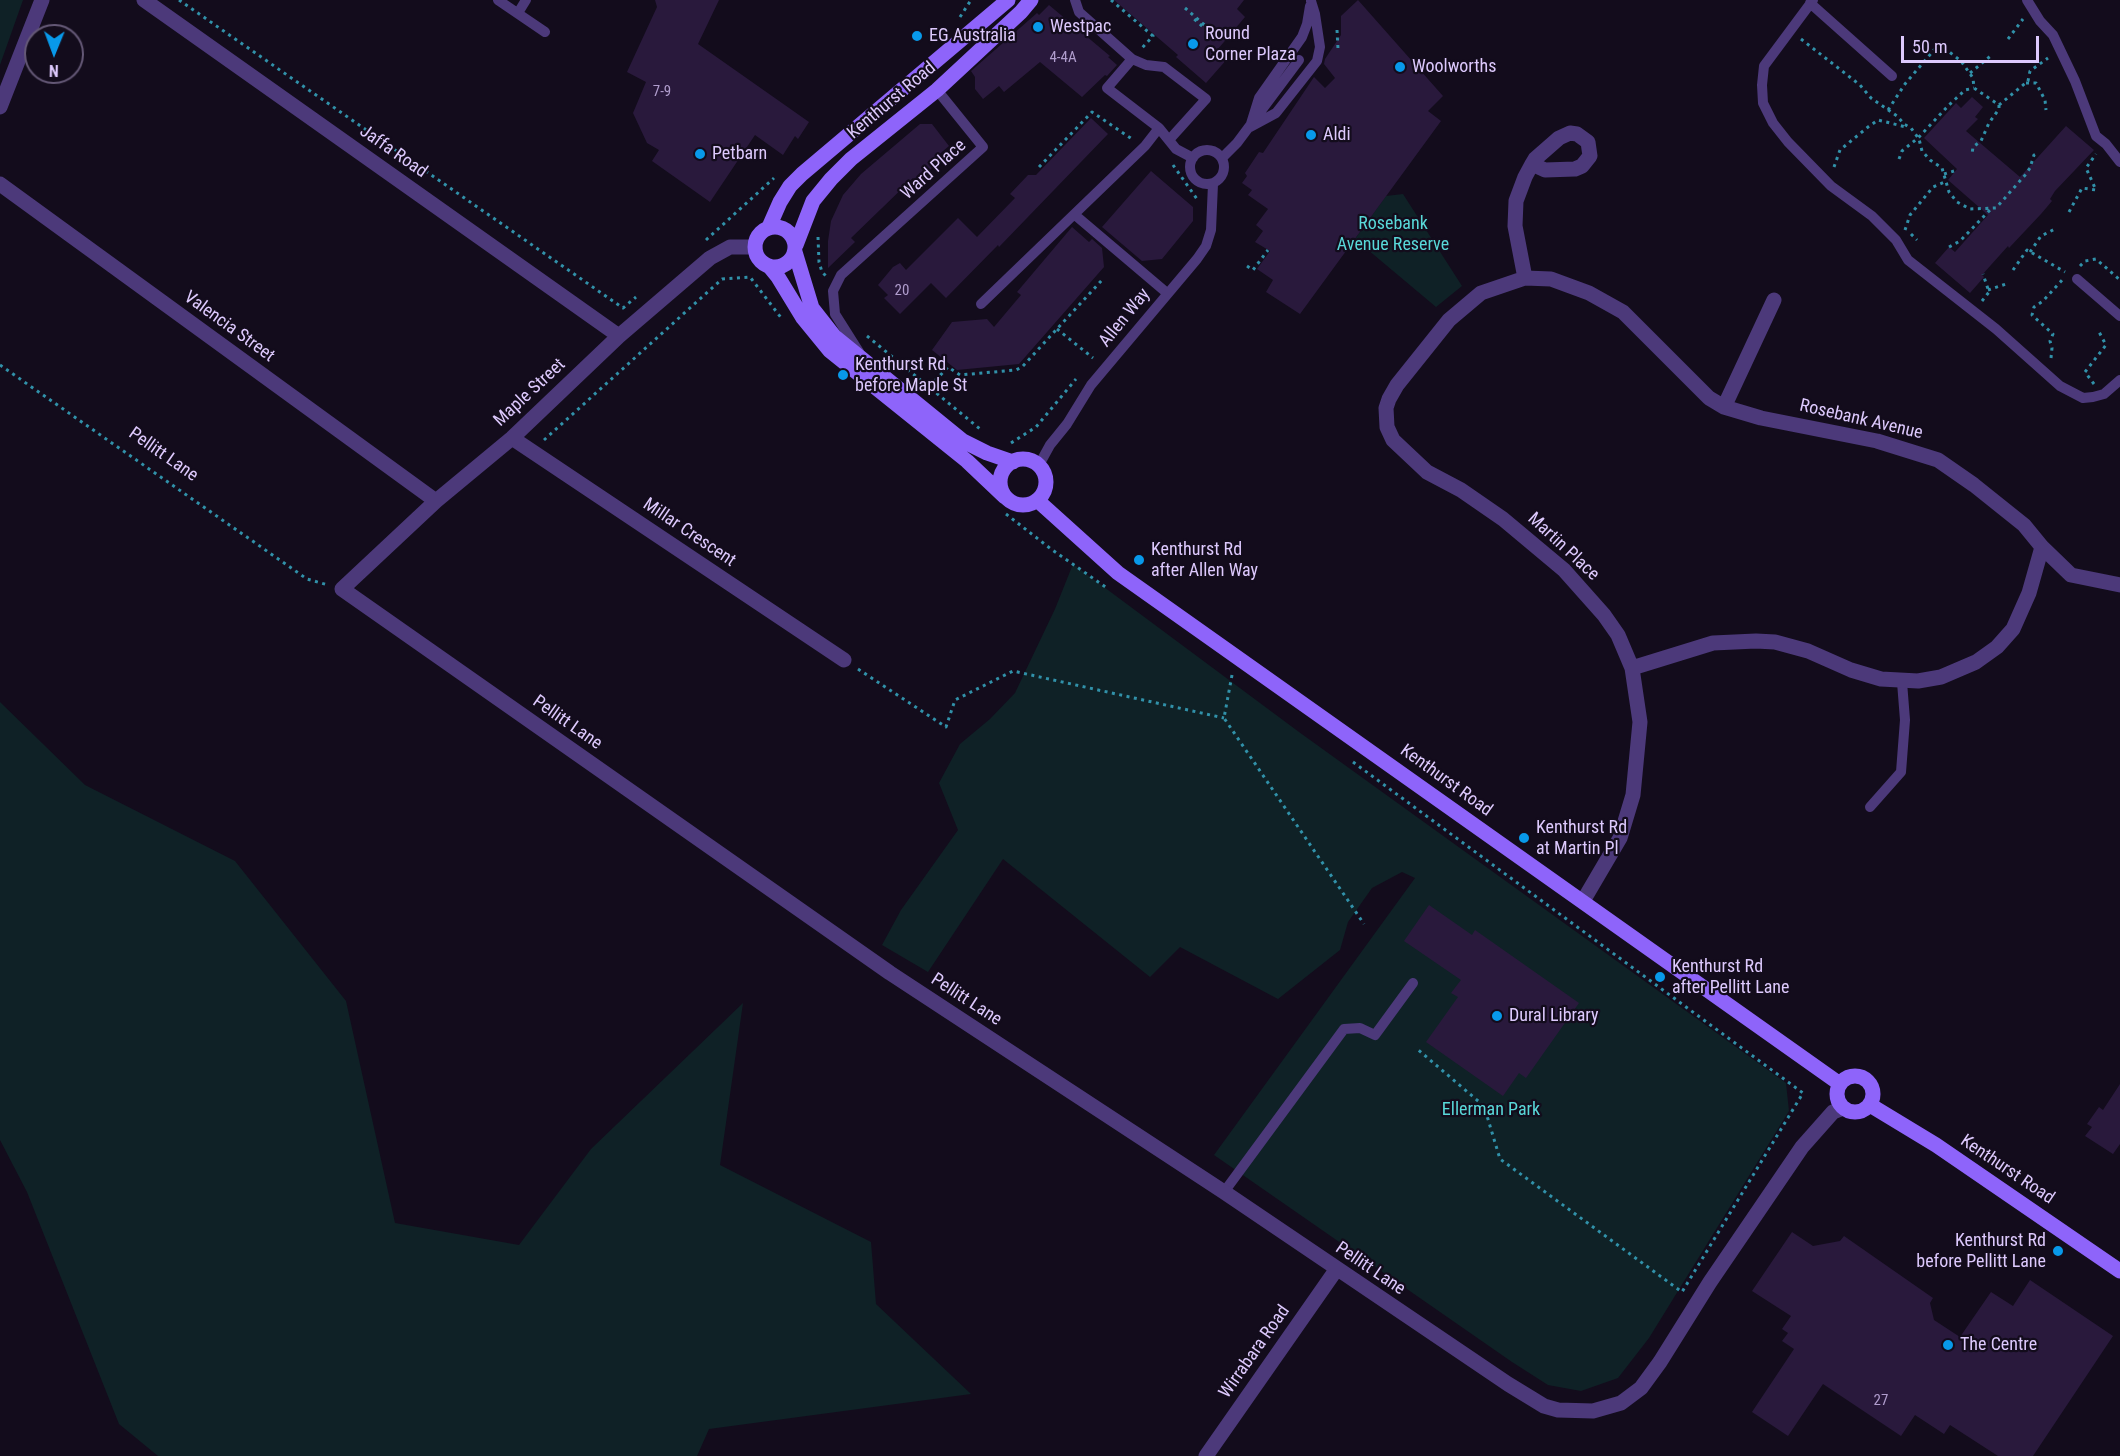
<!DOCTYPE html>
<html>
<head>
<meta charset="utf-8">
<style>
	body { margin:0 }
	#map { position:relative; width:2120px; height:1456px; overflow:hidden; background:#130c1c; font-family:"Roboto Condensed",sans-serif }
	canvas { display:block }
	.north { position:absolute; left:24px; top:24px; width:60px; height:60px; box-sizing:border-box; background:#130c1c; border:2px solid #645876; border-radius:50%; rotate:181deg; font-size:16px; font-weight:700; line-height:24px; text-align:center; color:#ddc9fd }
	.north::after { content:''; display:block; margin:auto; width:21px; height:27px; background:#0899ea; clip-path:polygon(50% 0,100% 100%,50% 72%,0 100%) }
	.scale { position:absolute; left:1901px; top:36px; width:138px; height:27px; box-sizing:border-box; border:3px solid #ddc9fd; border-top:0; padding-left:8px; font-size:18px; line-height:21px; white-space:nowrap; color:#ddc9fd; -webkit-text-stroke:4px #130c1c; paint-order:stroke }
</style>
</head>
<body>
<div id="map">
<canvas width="2120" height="1456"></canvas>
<div class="north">N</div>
<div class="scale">50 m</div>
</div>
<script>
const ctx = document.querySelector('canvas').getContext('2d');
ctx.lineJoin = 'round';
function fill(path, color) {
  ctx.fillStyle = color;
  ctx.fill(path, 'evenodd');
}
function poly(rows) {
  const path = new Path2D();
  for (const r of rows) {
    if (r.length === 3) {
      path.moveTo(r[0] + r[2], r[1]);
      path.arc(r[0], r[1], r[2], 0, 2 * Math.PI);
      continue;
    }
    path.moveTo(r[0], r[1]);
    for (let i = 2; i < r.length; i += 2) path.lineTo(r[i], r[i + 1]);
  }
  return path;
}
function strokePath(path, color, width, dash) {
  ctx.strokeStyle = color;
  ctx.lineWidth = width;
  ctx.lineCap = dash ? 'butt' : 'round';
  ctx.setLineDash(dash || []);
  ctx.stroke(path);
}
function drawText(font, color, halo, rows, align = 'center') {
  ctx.font = font + ' "Roboto Condensed",sans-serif';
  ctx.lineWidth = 4.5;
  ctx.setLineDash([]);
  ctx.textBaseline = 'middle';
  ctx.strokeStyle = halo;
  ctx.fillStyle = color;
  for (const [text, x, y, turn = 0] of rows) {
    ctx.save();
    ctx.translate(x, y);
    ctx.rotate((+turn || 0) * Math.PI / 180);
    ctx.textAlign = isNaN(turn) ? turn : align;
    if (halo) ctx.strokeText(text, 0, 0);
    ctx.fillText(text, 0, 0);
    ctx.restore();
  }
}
const green = poly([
	[0,0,23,0,0,65],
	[1403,194,1462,286,1436,307,1355,239,1386,196],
	[1073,564,1299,732,1786,1083,1789,1111,1649,1338,1618,1378,1581,1391,1548,1385,1512,1362,1214,1155,1415,878,1402,872,1372,888,1348,922,1340,950,1278,999,1180,947,1150,977,1003,859,928,972,882,945,901,910,958,830,939,783,960,744,990,719,1015,693,1055,609],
	[0,702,85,785,235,861,346,1001,395,1223,519,1245,591,1149,743,1003,720,1165,871,1242,876,1304,971,1394,709,1429,697,1456,158,1456,119,1424,27,1192,0,1140]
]);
const building = poly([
	[655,0,719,0,698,44,809,122,798,139,795,136,783,155,755,135,710,202,652,161,659,150,647,143,633,113,646,82,627,72,657,7],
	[1114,0,1244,0,1237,9,1245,17,1218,49,1228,58,1206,83,1176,57,1178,55],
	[1358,0,1443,96,1428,111,1441,121,1300,314,1266,292,1273,280,1257,269,1270,251,1255,242,1263,231,1256,225,1268,209,1248,195,1252,190,1242,183,1247,176,1245,173,1259,152,1263,153,1314,77,1325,88,1335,78,1324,64,1325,59,1341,35,1341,16],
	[1049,5,1110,56,1108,57,1117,65,1107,76,1105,75,1082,97,1040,62,1004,92,999,86,983,99,975,89,975,77,971,71,1037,13,1039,15],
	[1972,97,1983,107,1975,117,1978,119,1966,131,2020,177,2066,126,2094,150,2055,191,2050,199,2052,201,2041,214,2009,248,2008,246,1982,275,1984,277,1970,293,1935,263,1949,247,1955,252,1988,215,1948,180,1957,169,1924,138,1956,103,1961,108],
	[1091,118,1108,134,999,247,998,245,946,298,931,283,900,314,884,298,888,295,878,285,893,267,900,263,906,270,958,218,977,237,1015,198,1010,194,1028,175,1036,175],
	[920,124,932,124,949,146,936,157,940,161,916,182,913,178,851,238,855,242,828,268,828,241,831,221,843,195,861,174],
	[1151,171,1193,207,1193,221,1162,259,1142,261,1102,227],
	[1072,227,1089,242,1092,239,1102,248,1104,267,1019,364,957,370,932,350,952,322,987,319,994,327,1021,295,1017,292],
	[1429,905,1472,935,1475,930,1579,1003,1526,1078,1519,1073,1503,1096,1426,1042,1458,997,1451,993,1461,980,1404,941],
	[2120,1084,2120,1144,2113,1154,2085,1136,2092,1127,2087,1124,2099,1107,2103,1110],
	[1792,1232,1813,1246,1840,1241,1844,1236,1933,1298,1930,1303,1934,1320,1960,1337,1991,1292,2013,1306,2030,1280,2113,1336,2033,1456,1998,1456,1950,1425,1944,1434,1915,1415,1901,1436,1823,1384,1788,1436,1752,1412,1794,1349,1782,1341,1788,1333,1782,1329,1791,1316,1752,1291]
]);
const path = poly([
	[179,0,623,308,636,297],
	[1111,0,1153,36,1141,49],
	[1185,8,1216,35,1214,37,1193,18],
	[960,17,971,0],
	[1337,30,1338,49],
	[1801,39,1860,85,1871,98,1897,116,1904,124,1911,128,1919,139,1922,151,1930,160,1942,168,1949,192,1957,202,1970,209,1996,208,2026,174,2030,168,2034,155,2038,153],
	[2008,39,2023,19],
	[1970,73,1993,54],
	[2026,83,2036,83,2045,100,2046,110],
	[1999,105,2028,81,2030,71,2048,58],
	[1888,110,1905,84,1939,44,1961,61,1973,78,1974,88,1999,105,1999,109,1989,123,1981,141,1973,147,1972,154],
	[1899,159,1902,151,1918,138,1949,105,1965,90,1974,88],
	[1173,165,1197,199],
	[1039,167,1092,112,1132,139],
	[1834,167,1840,150,1868,127,1878,120,1906,127],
	[1944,174,1954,171],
	[2069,212,2082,188,2096,190,2086,168,2096,154],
	[1905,230,1910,215,1933,187,1947,181],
	[1911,234,1917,240],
	[818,237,819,262,822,272,826,276],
	[706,240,774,178],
	[1949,247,1960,241,1990,210],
	[2030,252,2041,236,2055,229],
	[1247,266,1253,270,1268,250],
	[2080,266,2085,261,2096,259,2120,280],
	[2013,270,2027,250,2065,272],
	[1988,290,2006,284],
	[1982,301,1989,292,1983,274],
	[1057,329,1093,358],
	[867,336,980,429],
	[2051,358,2052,348,2050,341,2053,334,2032,315,2034,307,2043,301,2063,279],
	[0,365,307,579,328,585],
	[2094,384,2085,372,2106,345,2098,330],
	[930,386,948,367,960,375,1016,370,1022,367,1102,280],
	[544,440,722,279,750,277,782,319],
	[1011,443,1036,427,1076,379],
	[1006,514,1051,549,1107,588],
	[858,669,946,727,955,700,1013,671,1224,718],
	[1232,675,1224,718,1364,924],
	[1353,762,1803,1093,1682,1292,1500,1159,1484,1106,1416,1048]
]);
const lane = poly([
	[498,0,545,32],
	[1075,0,1079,12,1132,59,1146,65,1164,67,1206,99,1169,140],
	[1813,0,1764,66,1762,85,1763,103,1773,123,1788,142,1831,186,1872,216,1896,240,1908,260,1996,329,2060,386,2083,398,2093,397,2104,394,2120,380],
	[2027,0,2040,21,2053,35,2075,81,2096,136,2106,144,2120,162],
	[1810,3,1892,76],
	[518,13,526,0],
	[1132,59,1107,88,1159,128,1176,149,1193,158],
	[1250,127,1276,113,1317,61,1320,47,1315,14,1311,1],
	[1250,127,1259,98,1302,37,1307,24,1310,6],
	[1207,167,17],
	[1222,158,1237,143,1299,60],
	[1075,215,1167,293],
	[2077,279,2120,316],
	[981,304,1145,146,1159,128],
	[859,352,835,314,833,291,841,275,983,147,937,90],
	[1039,465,1050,445,1067,424,1091,385,1197,259,1206,246,1211,230,1213,184],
	[1870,807,1901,772,1905,720,1902,682],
	[1224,1192,1344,1029,1360,1028,1375,1035,1413,983]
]);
const street = poly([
	[144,0,619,336],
	[0,107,42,0],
	[0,184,436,501],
	[755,247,730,247,710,258,619,336,512,438,436,501,342,589,890,973,1224,1192,1508,1384,1544,1406,1558,1410,1593,1411,1621,1403,1641,1388,1660,1362,1710,1282,1802,1147,1833,1112,1843,1108],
	[1525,278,1515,226,1516,201,1525,177,1532,164,1535,159,1559,138,1570,133,1577,134,1588,142,1590,156,1582,166,1575,169,1545,170,1532,164],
	[1724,407,1774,300],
	[512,438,844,660],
	[2042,547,2071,575,2120,585],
	[1583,901,1620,838,1633,795,1640,722,1632,668,1618,635,1604,615,1564,570,1503,519,1461,490,1427,472,1393,440,1387,427,1386,408,1389,399,1397,385,1449,320,1481,293,1525,278,1551,279,1589,293,1623,312,1709,398,1724,407,1761,418,1877,441,1938,460,1974,485,2024,525,2042,547,2029,593,2013,629,1997,647,1976,662,1941,677,1918,681,1881,679,1851,670,1808,651,1775,642,1756,641,1713,643,1632,668],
	[1206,1456,1336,1270]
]);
const secondary = poly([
	[775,247,20],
	[769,227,780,202,790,186,802,174,1008,0],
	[796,245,813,201,831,179,851,159,937,90,1021,12,1031,0],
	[795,252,812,308,834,336,963,441,987,453,1013,462],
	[769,266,778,277,803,318,830,351,967,461,1005,497],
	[1023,482,23],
	[1037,500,1118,573,1840,1084],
	[1855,1094,18],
	[1870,1105,1936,1145,2120,1271]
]);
const markers = [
	[1038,27,6,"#0899ea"],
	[917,36,6,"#0899ea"],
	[1193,44,6,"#0899ea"],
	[1400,67,6,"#0899ea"],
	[1311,135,6,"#0899ea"],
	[700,154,6,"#0899ea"],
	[843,375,6,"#0899ea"],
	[1139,560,6,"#0899ea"],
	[1524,838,6,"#0899ea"],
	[1660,977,6,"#0899ea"],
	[1497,1016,6,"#0899ea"],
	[2058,1251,6,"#0899ea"],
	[1948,1345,6,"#0899ea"]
];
const numberNames = [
	["4-4A",1063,58],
	["7-9",662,92],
	["20",902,291],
	["27",1881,1401]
];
const poiNames = [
	["Westpac",1050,27],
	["Round",1205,34],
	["Corner Plaza",1205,55],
	["EG Australia",929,36],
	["Woolworths",1412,67],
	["Aldi",1323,135],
	["Petbarn",712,154],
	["Kenthurst Rd",855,365],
	["before Maple St",855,386],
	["Kenthurst Rd",1151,550],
	["after Allen Way",1151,571],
	["Kenthurst Rd",1536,828],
	["at Martin Pl",1536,849],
	["Kenthurst Rd",1672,967],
	["after Pellitt Lane",1672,988],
	["Dural Library",1509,1016],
	["Kenthurst Rd",2046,1241,"right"],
	["before Pellitt Lane",2046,1262,"right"],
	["The Centre",1960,1345]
];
const streetNames = [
	["Kenthurst Road",892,101,-40],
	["Jaffa Road",393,152,35],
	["Ward Place",934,170,-42],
	["Allen Way",1125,318,-51],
	["Valencia Street",229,327,36],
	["Maple Street",530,393,-43],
	["Rosebank Avenue",1861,420,13],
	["Pellitt Lane",163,455,35],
	["Millar Crescent",689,533,34],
	["Martin Place",1563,547,43],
	["Pellitt Lane",567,723,35],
	["Kenthurst Road",1446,781,36],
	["Pellitt Lane",966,1000,33],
	["Kenthurst Road",2007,1170,34],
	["Pellitt Lane",1370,1269,34],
	["Wirrabara Road",1255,1352,-55]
];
const parkNames = [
	["Rosebank",1393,224],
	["Avenue Reserve",1393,245],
	["Ellerman Park",1491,1110]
];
fill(green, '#0f2126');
fill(building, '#29193c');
strokePath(path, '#3191a9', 3, [3, 4.5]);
strokePath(lane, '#4c397a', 10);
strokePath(street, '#4c397a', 15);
strokePath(secondary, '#8e64fa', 15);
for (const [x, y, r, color] of markers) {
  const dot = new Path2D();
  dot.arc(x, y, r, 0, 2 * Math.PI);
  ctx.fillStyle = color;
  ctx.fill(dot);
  strokePath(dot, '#130c1c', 2);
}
drawText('15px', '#b09dcd', null, numberNames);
drawText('18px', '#ddc9fd', '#130c1c', poiNames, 'left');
drawText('18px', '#ddc9fd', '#130c1c', streetNames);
drawText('18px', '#59d8d9', '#130c1c', parkNames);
</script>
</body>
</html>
